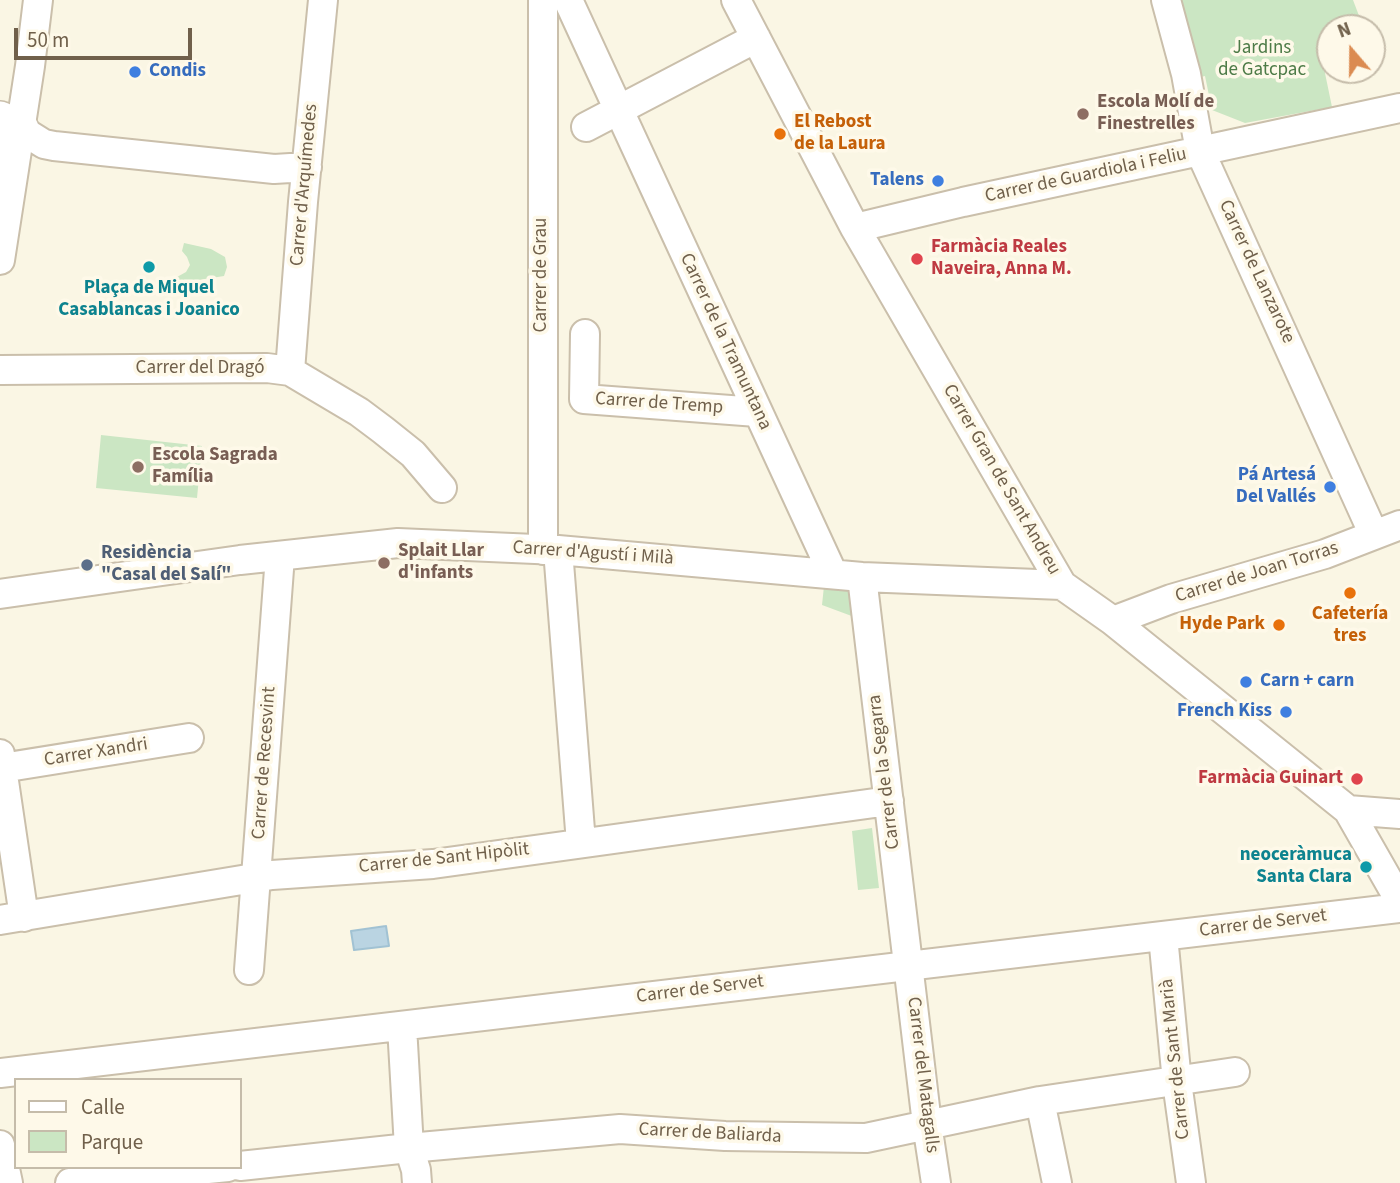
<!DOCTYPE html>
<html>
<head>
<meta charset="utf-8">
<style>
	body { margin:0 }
	#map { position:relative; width:1400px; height:1183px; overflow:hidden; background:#faf6e4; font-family:"Source Sans 3",sans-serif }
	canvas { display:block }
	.legend { position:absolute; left:14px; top:1078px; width:228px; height:91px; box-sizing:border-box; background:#fef9e9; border:2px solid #c5bcaa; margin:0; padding:9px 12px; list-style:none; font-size:21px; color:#70604b }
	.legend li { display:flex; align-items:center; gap:14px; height:35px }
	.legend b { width:35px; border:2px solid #c5bcaa }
	.north { position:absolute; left:1316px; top:14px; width:70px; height:70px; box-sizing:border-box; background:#fef9e9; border:2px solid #c5bcaa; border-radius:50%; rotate:340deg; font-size:19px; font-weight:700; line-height:28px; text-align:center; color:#70604b }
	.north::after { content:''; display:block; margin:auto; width:24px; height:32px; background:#db8b51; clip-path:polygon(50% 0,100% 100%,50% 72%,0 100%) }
	.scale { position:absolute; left:14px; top:28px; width:178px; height:32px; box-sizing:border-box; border:4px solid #70604b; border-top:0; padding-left:9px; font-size:21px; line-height:24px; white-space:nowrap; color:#70604b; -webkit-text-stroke:5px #fef9e9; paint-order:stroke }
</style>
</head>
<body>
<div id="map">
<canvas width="1400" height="1183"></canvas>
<ul class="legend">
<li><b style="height:9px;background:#fff"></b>Calle</li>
<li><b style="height:19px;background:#cbe6c3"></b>Parque</li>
</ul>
<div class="north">N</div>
<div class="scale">50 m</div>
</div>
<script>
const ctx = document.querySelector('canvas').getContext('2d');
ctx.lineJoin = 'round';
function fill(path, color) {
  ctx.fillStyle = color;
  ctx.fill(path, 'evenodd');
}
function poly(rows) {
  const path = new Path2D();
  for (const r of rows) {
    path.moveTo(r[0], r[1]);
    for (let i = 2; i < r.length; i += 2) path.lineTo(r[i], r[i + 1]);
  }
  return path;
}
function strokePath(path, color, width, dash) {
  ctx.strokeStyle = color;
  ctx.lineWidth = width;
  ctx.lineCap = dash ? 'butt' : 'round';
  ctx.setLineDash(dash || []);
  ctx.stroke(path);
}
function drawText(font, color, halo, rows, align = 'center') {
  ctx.font = font + ' "Source Sans 3",sans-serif';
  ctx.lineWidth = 7;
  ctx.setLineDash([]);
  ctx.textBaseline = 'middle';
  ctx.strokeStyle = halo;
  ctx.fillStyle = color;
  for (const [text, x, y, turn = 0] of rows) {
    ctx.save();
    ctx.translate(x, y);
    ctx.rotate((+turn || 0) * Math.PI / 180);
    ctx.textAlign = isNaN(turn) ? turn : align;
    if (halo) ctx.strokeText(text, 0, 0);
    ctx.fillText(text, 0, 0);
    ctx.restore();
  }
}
const green = poly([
	[1174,0,1353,0,1361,21,1357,23,1358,28,1330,28,1330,46,1320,49,1332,107,1245,123,1212,110,1205,76,1201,77],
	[184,243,211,249,225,257,227,267,224,276,179,283,177,277,186,272,190,265,187,257,182,251],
	[101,435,202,446,197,498,96,488],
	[824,586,853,589,857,618,822,605],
	[872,828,879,888,858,890,852,831]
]);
const water = poly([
	[386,926,389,946,354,950,351,931,386,926]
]);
const minor = poly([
	[568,0,833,574],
	[736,0,855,228,1062,585,1113,621,1348,810,1400,901],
	[1166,0,1186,74,1200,151,1374,535],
	[586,127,756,38],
	[20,129,44,144,54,146,274,169,307,167],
	[855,228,963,202,1400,108],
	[0,260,30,66,38,0],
	[585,334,584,399,757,412],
	[0,370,267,368,290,371,359,412,383,430,413,454,442,488],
	[290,371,303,202,323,0],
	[543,550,543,0],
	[558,550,581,843],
	[862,577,927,1124,936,1183],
	[0,594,240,560,398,543,558,550,862,577,1062,585],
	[1113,621,1171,599,1325,554,1400,525],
	[0,754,24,917],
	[2,768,189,738],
	[1348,810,1400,814],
	[0,920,272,875,433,864,889,801],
	[1163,936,1177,1082,1191,1183],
	[249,970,280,556],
	[402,1026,409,1148,416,1170,417,1183],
	[0,1073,1400,908],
	[1040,1101,1057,1183],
	[0,1145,8,1183],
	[240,1166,409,1148,620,1129,725,1136,866,1138,1040,1101,1235,1072],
	[70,1183,228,1167]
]);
const tertiary = poly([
	[0,120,20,129,0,152]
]);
const markers = [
	[135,72,7,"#3f7fe0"],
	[1083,114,7,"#8d6e63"],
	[780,134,7,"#e8710a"],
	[938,181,7,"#3f7fe0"],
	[917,259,7,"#e0444e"],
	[149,267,7,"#0f9aa8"],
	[138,467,7,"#8d6e63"],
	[1330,487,7,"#3f7fe0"],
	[384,563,7,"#8d6e63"],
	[87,565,7,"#5c6f8a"],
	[1350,593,7,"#e8710a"],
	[1279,625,7,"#e8710a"],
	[1246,682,7,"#3f7fe0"],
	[1286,712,7,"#3f7fe0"],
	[1357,779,7,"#e0444e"],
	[1366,867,7,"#0f9aa8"]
];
const parkNames = [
	["Jardins",1262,49],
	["de Gatcpac",1262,71]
];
const shopNames = [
	["Condis",149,72,"left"],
	["Talens",924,181],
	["Pá Artesá",1316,476],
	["Del Vallés",1316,498],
	["Carn + carn",1260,682,"left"],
	["French Kiss",1272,712]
];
const educationNames = [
	["Escola Molí de",1097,103],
	["Finestrelles",1097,125],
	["Escola Sagrada",152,456],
	["Família",152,478],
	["Splait Llar",398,552],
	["d'infants",398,574]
];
const foodNames = [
	["El Rebost",794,123],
	["de la Laura",794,145],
	["Cafetería",1350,615,"center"],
	["tres",1350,637,"center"],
	["Hyde Park",1265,625,"right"]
];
const streetNames = [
	["Carrer de Guardiola i Feliu",1086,176,-12],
	["Carrer d'Arquímedes",305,185,-85],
	["Carrer de Lanzarote",1256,272,65],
	["Carrer de Grau",542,275,-90],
	["Carrer de la Tramuntana",725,342,65],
	["Carrer del Dragó",200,369],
	["Carrer de Tremp",659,404,4],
	["Carrer Gran de Sant Andreu",1001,480,60],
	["Carrer d'Agustí i Milà",593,554,4],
	["Carrer de Joan Torras",1257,573,-17],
	["Carrer Xandri",96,753,-9],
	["Carrer de Recesvint",265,763,-86],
	["Carrer de la Segarra",885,772,-97],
	["Carrer de Sant Hipòlit",444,859,-6],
	["Carrer de Servet",1263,924,-7],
	["Carrer de Servet",700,990,-7],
	["Carrer de Sant Marià",1176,1059,-96],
	["Carrer del Matagalls",922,1075,83],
	["Carrer de Baliarda",710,1134,3]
];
const healthNames = [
	["Farmàcia Reales",931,248],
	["Naveira, Anna M.",931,270],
	["Farmàcia Guinart",1343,779,"right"]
];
const cultureNames = [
	["Plaça de Miquel",149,289],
	["Casablancas i Joanico",149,311],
	["neoceràmuca",1352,856,"right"],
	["Santa Clara",1352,878,"right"]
];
const serviceNames = [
	["Residència",101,554],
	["\"Casal del Salí\"",101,576]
];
fill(green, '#cbe6c3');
fill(water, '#bad4e2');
strokePath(water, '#a1c2d3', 2);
strokePath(minor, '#cabfab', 32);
strokePath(tertiary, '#cabfab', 40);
strokePath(minor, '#fff', 28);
strokePath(tertiary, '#fff', 37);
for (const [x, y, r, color] of markers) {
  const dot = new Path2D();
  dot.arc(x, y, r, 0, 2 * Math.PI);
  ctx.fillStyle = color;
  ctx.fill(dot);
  strokePath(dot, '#fef9e9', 2.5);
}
drawText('19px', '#4d7b47', '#fef9e9', parkNames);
drawText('bold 19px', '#366cbe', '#fef9e9', shopNames, 'right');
drawText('bold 19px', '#785e54', '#fef9e9', educationNames, 'left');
drawText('bold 19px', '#c56008', '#fef9e9', foodNames, 'left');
drawText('19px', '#70604b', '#fef9e9', streetNames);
drawText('bold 19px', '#be3a42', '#fef9e9', healthNames, 'left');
drawText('bold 19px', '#0d838f', '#fef9e9', cultureNames);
drawText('bold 19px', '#4e5e75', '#fef9e9', serviceNames, 'left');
</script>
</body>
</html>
